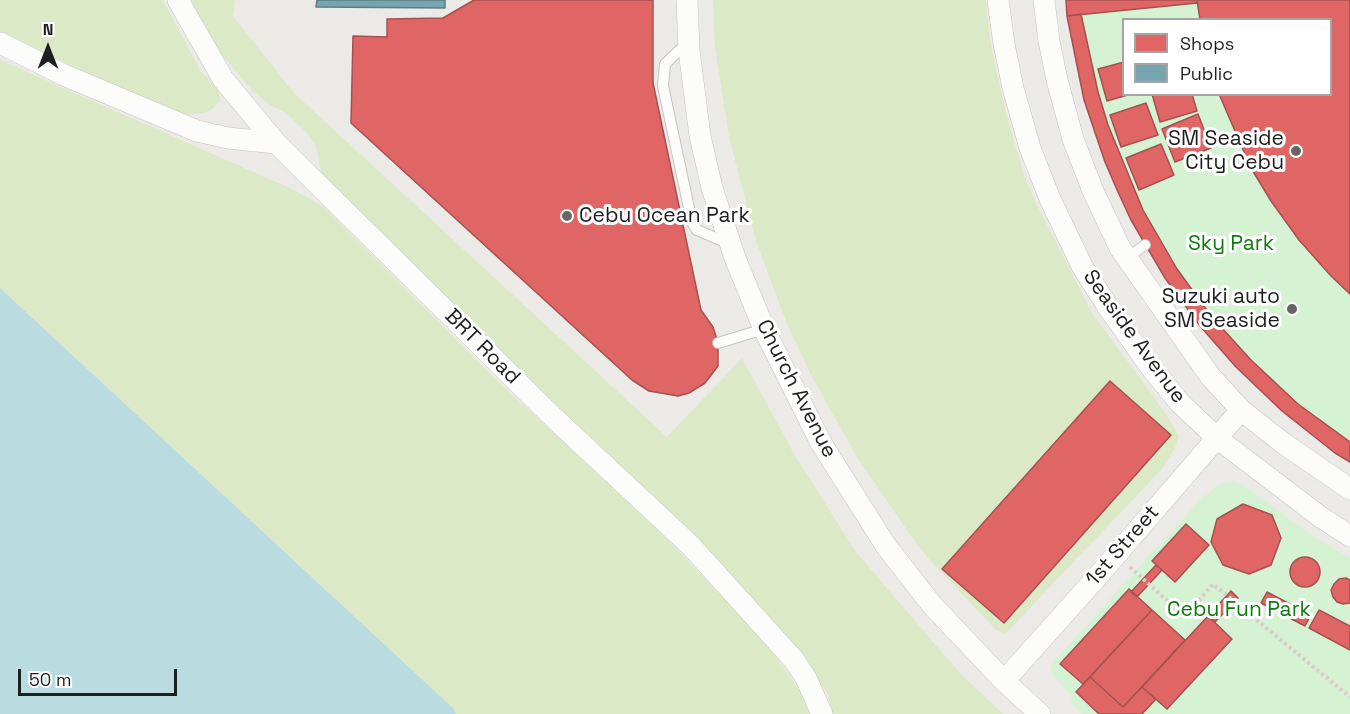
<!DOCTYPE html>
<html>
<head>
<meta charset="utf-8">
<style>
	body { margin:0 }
	#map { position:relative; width:1350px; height:714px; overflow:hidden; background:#eceae7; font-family:"Space Grotesk",sans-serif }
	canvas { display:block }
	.legend { position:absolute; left:1122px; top:18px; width:210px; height:78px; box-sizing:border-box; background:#fff; border:2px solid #a5a5a5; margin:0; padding:8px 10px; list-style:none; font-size:18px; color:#1e1e1e }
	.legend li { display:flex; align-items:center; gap:12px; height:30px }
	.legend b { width:30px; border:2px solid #a5a5a5 }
	.north { position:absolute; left:18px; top:18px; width:60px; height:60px; -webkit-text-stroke:4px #fff; paint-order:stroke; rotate:0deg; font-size:16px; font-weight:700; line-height:24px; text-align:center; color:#1e1e1e }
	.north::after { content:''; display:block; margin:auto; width:21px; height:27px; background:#1e1e1e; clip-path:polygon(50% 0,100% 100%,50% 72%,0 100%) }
	.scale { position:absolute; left:18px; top:669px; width:159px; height:27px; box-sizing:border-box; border:3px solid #1e1e1e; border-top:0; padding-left:8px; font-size:18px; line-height:21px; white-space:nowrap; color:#1e1e1e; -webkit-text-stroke:4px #fff; paint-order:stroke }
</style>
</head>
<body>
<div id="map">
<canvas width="1350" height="714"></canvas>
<ul class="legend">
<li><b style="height:16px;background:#e06666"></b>Shops</li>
<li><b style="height:16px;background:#76a5af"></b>Public</li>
</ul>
<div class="north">N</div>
<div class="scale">50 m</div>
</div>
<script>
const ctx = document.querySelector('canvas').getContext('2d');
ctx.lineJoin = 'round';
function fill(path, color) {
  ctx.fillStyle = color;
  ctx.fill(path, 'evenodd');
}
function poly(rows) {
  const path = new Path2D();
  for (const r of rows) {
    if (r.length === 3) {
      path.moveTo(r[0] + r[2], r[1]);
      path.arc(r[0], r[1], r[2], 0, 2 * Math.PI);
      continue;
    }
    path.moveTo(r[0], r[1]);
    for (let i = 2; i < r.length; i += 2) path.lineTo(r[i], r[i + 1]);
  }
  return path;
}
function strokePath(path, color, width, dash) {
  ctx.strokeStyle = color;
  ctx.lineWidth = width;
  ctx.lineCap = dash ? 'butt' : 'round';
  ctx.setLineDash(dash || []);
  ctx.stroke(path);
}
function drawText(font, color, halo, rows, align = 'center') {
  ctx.font = font + ' "Space Grotesk",sans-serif';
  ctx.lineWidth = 6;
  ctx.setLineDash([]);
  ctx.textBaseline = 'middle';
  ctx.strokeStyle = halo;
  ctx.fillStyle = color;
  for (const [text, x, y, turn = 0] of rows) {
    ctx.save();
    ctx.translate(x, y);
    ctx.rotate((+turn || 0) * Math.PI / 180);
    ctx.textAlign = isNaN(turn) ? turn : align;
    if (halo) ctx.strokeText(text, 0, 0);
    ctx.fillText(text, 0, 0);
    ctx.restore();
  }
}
const grass = poly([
	[0,0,163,0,200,70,218,90,220,96,219,101,214,108,204,113,181,114,94,77,0,31],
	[189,0,235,0,233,16,294,93,667,437,742,358,794,454,856,552,959,672,1003,714,832,714,828,695,797,647,685,527,498,353,322,175,316,147,308,134,286,113,270,105,254,92,238,74,219,51],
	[713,0,986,0,991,46,1008,121,1026,181,1037,205,1092,313,1164,411,1179,436,1175,448,1162,469,1007,632,1003,633,996,630,928,558,911,536,857,457,810,373,787,324,756,241,729,137,715,47],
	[0,60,292,189,325,208,489,373,663,535,755,631,786,670,806,700,810,714,456,714,453,708,0,288]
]);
const park = poly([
	[1197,3,1200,19,1124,20,1124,94,1219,95,1251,168,1271,201,1299,240,1331,276,1350,294,1350,442,1298,404,1251,360,1212,317,1177,269,1143,210,1108,125,1098,92,1081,14],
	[1232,481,1242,484,1310,534,1350,558,1350,714,1082,714,1070,702,1072,697,1052,674,1051,669,1053,662,1199,501,1219,484]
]);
const water = poly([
	[0,288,453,708,456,714,0,714]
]);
const shops = poly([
	[474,0,653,0,653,83,701,310,713,327,718,343,718,366,705,383,689,393,678,396,649,391,632,380,351,123,353,36,387,37,387,19,443,18,474,0],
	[1066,0,1197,0,1197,3,1067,16,1066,0],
	[1197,0,1350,0,1350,294,1331,276,1299,240,1271,201,1251,168,1219,94,1330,94,1330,20,1200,20,1197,0],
	[1081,14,1098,92,1108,125,1143,210,1177,269,1212,317,1251,360,1298,404,1350,442,1350,462,1335,453,1282,411,1236,367,1200,326,1165,278,1131,220,1118,192,1105,162,1084,100,1067,16,1081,14],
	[1124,62,1124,94,1131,94,1107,101,1098,69,1124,62],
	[1152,94,1192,94,1197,111,1160,122,1152,94],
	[1146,103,1158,135,1121,147,1110,115,1146,103],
	[1198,114,1211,148,1175,162,1162,129,1198,114],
	[1161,144,1174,175,1139,190,1126,158,1161,144],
	[1110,381,1171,435,1004,623,942,569,1110,381],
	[1243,504,1272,515,1281,538,1271,565,1249,574,1223,565,1211,542,1217,519,1243,504],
	[1186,524,1209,545,1175,582,1152,561,1186,524],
	[1305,572,15],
	[1156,565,1162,570,1137,597,1131,592,1156,565],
	[1346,578,1350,580,1350,603,1343,604,1337,602,1333,597,1331,590,1334,584,1339,579,1346,578],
	[1129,589,1152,610,1083,684,1060,664,1129,589],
	[1231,591,1238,598,1215,622,1208,616,1231,591],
	[1267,592,1311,615,1305,626,1261,603,1267,592],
	[1152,610,1185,640,1123,707,1090,677,1152,610],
	[1319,610,1350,626,1350,650,1309,628,1319,610],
	[1208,616,1232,639,1167,709,1142,687,1208,616],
	[1090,677,1123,707,1142,687,1156,699,1142,714,1099,714,1076,692,1090,677]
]);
const public = poly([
	[317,0,445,0,445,8,316,7,317,0]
]);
const path = poly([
	[1130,567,1185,617,1213,584,1350,697]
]);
const lane = poly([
	[689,41,665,64,663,86,692,222,697,230,730,244],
	[1127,258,1145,245],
	[718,343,764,329]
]);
const street = poly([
	[178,0,223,79,276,143,553,417,691,546,794,660,806,678,822,714],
	[687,0,689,50,700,136,712,188,735,258,764,329,821,443,886,546,932,605,1004,681,1040,714],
	[998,0,1004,44,1013,88,1030,148,1050,199,1082,266,1108,307,1152,369,1180,403,1218,439,1322,518,1350,536],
	[1044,0,1049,41,1057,80,1073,139,1093,191,1120,248,1210,376,1241,410,1283,443,1350,489],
	[0,43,64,75,197,131,228,138,276,143],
	[1004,681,1097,577,1241,410]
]);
const markers = [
	[1296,151,6,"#666564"],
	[567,216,6,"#666564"],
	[1292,309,6,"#666564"]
];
const poiNames = [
	["SM Seaside",1284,139],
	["City Cebu",1284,163],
	["Cebu Ocean Park",579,216,"left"],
	["Suzuki auto",1280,297],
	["SM Seaside",1280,321]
];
const parkNames = [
	["Sky Park",1231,244],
	["Cebu Fun Park",1239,610]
];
const streetNames = [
	["Seaside Avenue",1134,337,54],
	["BRT Road",482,347,45],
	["Church Avenue",796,389,63],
	["1st Street",1123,546,-49]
];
fill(grass, '#dce9c6');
fill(park, '#d5f2d3');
fill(water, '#badbdf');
fill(shops, '#e06666');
strokePath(shops, '#a65050', 1.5);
fill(public, '#76a5af');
strokePath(public, '#5c7c84', 1.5);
strokePath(lane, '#c5c4c3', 12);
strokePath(street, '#c5c4c3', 22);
strokePath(path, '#dacbca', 4, [3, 3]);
strokePath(lane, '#fcfcfb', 10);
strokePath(street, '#fcfcfb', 21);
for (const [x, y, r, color] of markers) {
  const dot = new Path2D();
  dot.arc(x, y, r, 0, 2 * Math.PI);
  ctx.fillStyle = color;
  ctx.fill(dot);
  strokePath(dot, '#fff', 2);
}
drawText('21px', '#1e1e1e', '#fff', poiNames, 'right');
drawText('21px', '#0d7b0e', '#fff', parkNames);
drawText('21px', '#1e1e1e', '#fff', streetNames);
</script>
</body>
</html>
